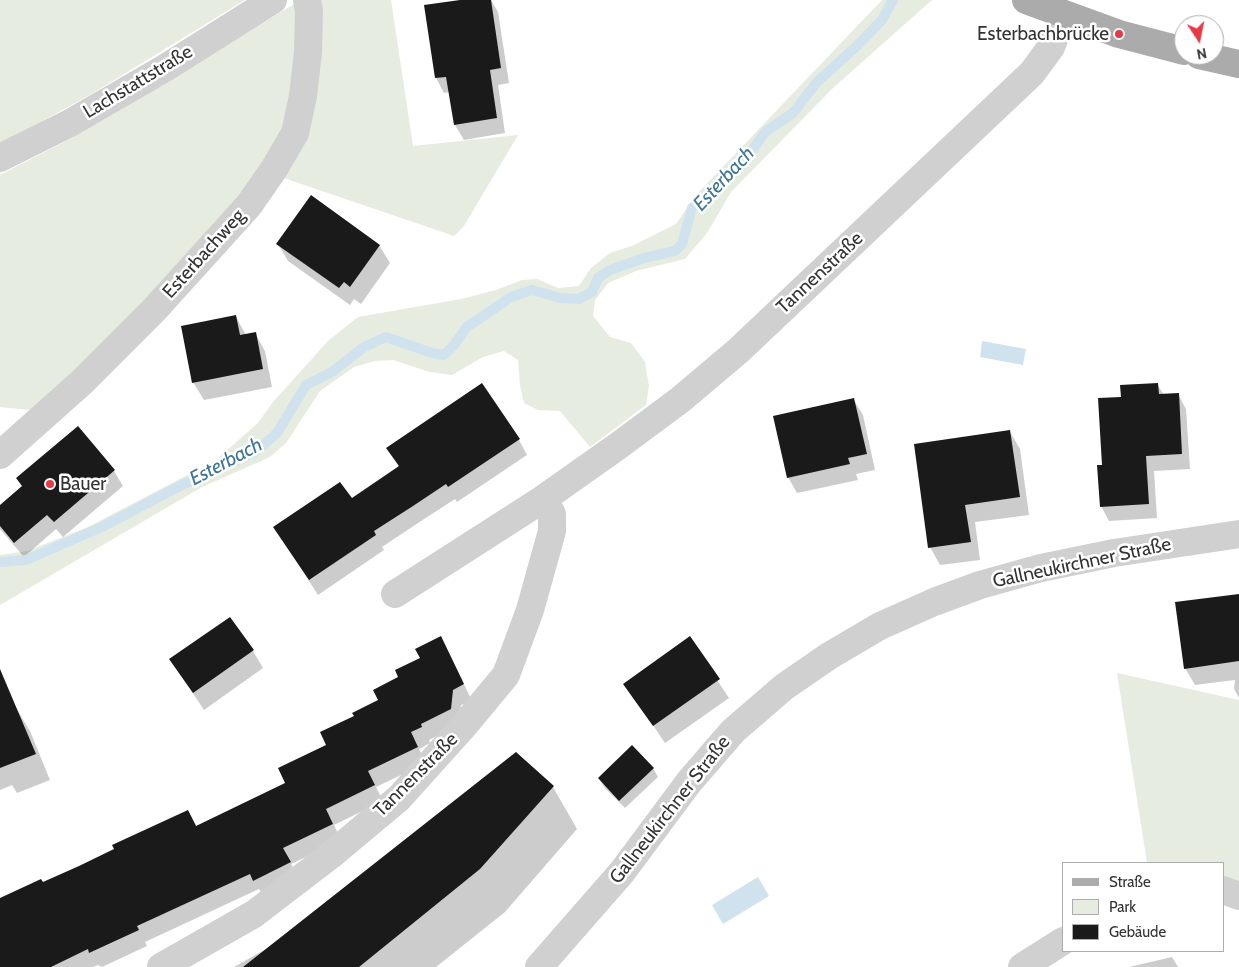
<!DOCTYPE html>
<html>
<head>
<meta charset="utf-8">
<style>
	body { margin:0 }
	#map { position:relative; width:1239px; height:967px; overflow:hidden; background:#fff; font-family:Cabin,sans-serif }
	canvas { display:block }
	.legend { position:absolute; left:1062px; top:862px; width:162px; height:90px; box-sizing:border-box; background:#fff; border:1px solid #adadad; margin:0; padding:6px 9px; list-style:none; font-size:15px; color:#333 }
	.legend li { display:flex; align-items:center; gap:10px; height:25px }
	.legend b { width:25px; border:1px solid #adadad }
	.north { position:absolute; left:1174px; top:15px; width:50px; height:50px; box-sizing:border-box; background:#fff; border:1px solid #adadad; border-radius:50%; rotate:169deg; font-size:14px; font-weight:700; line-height:20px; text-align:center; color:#333 }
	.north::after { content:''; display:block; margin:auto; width:18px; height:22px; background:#e63946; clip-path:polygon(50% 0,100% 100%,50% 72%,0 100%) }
</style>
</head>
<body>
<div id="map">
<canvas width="1239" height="967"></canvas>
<ul class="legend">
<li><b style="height:6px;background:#ababab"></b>Straße</li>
<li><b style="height:14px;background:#e6ecdf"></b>Park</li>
<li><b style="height:14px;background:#1a1a1a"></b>Gebäude</li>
</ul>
<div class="north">N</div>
</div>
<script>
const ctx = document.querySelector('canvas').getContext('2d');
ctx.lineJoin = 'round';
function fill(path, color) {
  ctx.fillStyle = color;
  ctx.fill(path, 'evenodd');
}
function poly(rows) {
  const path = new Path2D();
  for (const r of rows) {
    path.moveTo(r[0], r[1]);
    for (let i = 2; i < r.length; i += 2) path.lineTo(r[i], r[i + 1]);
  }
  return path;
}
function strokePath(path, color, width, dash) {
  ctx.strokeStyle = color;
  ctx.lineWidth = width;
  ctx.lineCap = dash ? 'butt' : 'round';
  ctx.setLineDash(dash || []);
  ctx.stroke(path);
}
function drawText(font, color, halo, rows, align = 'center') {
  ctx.font = font + ' Cabin,sans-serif';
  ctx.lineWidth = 5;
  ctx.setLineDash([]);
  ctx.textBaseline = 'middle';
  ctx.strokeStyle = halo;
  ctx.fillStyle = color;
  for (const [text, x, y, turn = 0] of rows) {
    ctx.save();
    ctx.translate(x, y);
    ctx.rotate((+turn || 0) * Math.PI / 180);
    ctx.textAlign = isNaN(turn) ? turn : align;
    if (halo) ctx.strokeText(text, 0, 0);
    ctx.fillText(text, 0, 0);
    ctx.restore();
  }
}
const green = poly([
	[0,0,245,0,88,96,0,144],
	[321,0,391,0,413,146,518,135,464,226,454,236,281,177],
	[882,0,932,0,833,88,731,192,707,233,685,259,636,271,608,283,595,300,593,316,610,337,631,343,645,362,649,386,646,405,590,447,560,411,538,410,524,403,520,386,518,360,504,351,483,357,452,375,430,372,393,360,375,361,354,367,320,391,286,443,270,457,202,487,0,605,0,555,27,551,88,527,216,460,258,423,273,402,328,341,358,317,461,299,496,290,522,280,537,279,558,288,579,286,591,268,610,253,632,246,676,224,695,196],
	[296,3,294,115,243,199,40,411,0,407,0,175,70,139],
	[1117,673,1239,700,1239,882,1223,878,1223,863,1147,863]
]);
const water = poly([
	[982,341,1026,349,1023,365,980,357],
	[758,877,769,896,723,924,712,905]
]);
const shadow = poly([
	[469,0,491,0,498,12,509,83,498,85,505,133,464,140,455,125,450,92,444,93,436,78],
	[278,244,379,245,390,263,361,304,354,299,350,305,288,261],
	[236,317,246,335,255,333,265,351,272,387,204,400,193,382],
	[1157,384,1164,395,1178,394,1186,409,1190,469,1154,471,1157,518,1109,521,1101,506,1103,466,1122,398],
	[853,399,863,415,875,470,856,474,858,480,797,493,788,477],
	[1010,432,1020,449,1029,515,975,522,980,560,940,565,930,547],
	[519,440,527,455,457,502,455,499,421,521,382,547,384,550,318,595,274,527,352,500,399,467,388,448],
	[114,471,123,486,63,537,56,529,24,557,0,529,0,507],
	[1239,596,1239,698,1234,689,1235,680,1195,685,1185,668],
	[689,638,729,698,665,743,625,684],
	[253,651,263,668,204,710,171,660],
	[449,653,472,701,461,705,459,725,429,740,430,743,419,749,426,763,376,787,383,801,334,825,341,840,291,864,299,878,263,896,259,889,145,942,147,946,102,967,98,965,93,967,0,967,0,899,43,884,116,850,188,811,197,827,287,784,356,716],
	[15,706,30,731,50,780,17,793,12,785,0,790,0,712],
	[653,768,658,777,625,808,604,787,599,778],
	[553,787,577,829,505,912,436,967,234,967],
	[1172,957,1178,967,1129,967]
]);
const stream = poly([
	[0,562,26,560,102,527,180,486,255,452,277,433,306,385,332,372,364,347,386,337,432,353,444,355,454,345,467,327,511,297,532,290,560,298,579,299,592,292,598,278,610,270,644,258,675,251,682,244,692,208,741,166,765,132,793,113,817,82,859,44,882,20,893,0]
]);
const building = poly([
	[460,0,491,0,501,68,490,70,497,118,454,125,446,77,435,78,424,5],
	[311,195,380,245,350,287,344,282,339,288,276,244],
	[236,315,240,335,256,332,263,369,192,383,181,326],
	[482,383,520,439,448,487,446,484,413,506,374,531,376,535,309,580,273,527,340,482,352,498,399,466,386,448],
	[1158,383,1159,394,1179,393,1182,454,1146,456,1149,504,1100,507,1097,465,1102,465,1098,398,1121,397,1120,385],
	[854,398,867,454,848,458,850,464,787,478,773,416],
	[78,426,115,470,54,522,47,515,14,543,0,526,0,505,22,486,16,478],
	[1010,430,1020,497,965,505,971,542,928,548,914,444],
	[1239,594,1239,661,1184,669,1175,602],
	[230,617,254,650,193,693,169,659],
	[441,636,464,684,453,690,451,709,421,724,422,727,411,732,418,747,368,771,375,785,326,809,333,824,283,848,291,862,253,881,250,874,137,926,139,930,89,953,88,949,51,967,0,967,0,898,41,879,43,882,79,866,114,849,112,845,188,810,196,826,285,783,278,768,326,745,320,732,354,716,352,713,378,700,373,690,398,677,395,670,420,658,415,649],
	[690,636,720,679,653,726,623,684],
	[0,669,36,754,0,768],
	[632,745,654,768,619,801,598,778],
	[516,752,554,786,480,869,359,967,243,967]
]);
const minor = poly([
	[0,158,70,123,165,68,273,0],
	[0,455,82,382,154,310,249,205,274,169,295,133,303,96,308,52,309,12,307,0],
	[395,594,543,499,618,446,680,400,738,351,1032,73,1051,47,1064,15],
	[1223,890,1239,896],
	[161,967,254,914,331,855,399,798,462,728,506,675,530,610,552,531,552,514,543,499],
	[539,967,622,872,689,782,733,731,784,687,829,656,880,626,934,602,980,585,1041,568,1114,553,1239,534],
	[1022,967,1063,941]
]);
const major = poly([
	[1026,0,1119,34,1184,51],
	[1199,55,1239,64]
]);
const markers = [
	[1119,34,5,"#e63946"],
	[50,484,5,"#e63946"]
];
const poiNames = [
	["Esterbachbrücke",1109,34],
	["Bauer",60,484,"left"]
];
const streetNames = [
	["Lachstattstraße",138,82,-31],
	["Esterbachweg",204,254,-48],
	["Tannenstraße",820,273,-43],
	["Gallneukirchner Straße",1082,563,-12],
	["Tannenstraße",416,775,-45],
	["Gallneukirchner Straße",670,810,-52]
];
const waterNames = [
	["Esterbach",724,179,-47],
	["Esterbach",226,462,-28]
];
fill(green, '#e6ecdf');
fill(water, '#cfe2ee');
fill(shadow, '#0003');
strokePath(stream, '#cfe2ee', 10);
fill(building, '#1a1a1a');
strokePath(minor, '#d0d0d0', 28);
strokePath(major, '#ababab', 28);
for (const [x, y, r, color] of markers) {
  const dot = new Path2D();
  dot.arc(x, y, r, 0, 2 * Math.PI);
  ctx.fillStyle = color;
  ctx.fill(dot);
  strokePath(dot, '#fff', 2);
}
drawText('19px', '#333', '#fff', poiNames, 'right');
drawText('19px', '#333', '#fff', streetNames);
drawText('italic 20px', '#3f7597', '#fff', waterNames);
</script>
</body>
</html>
